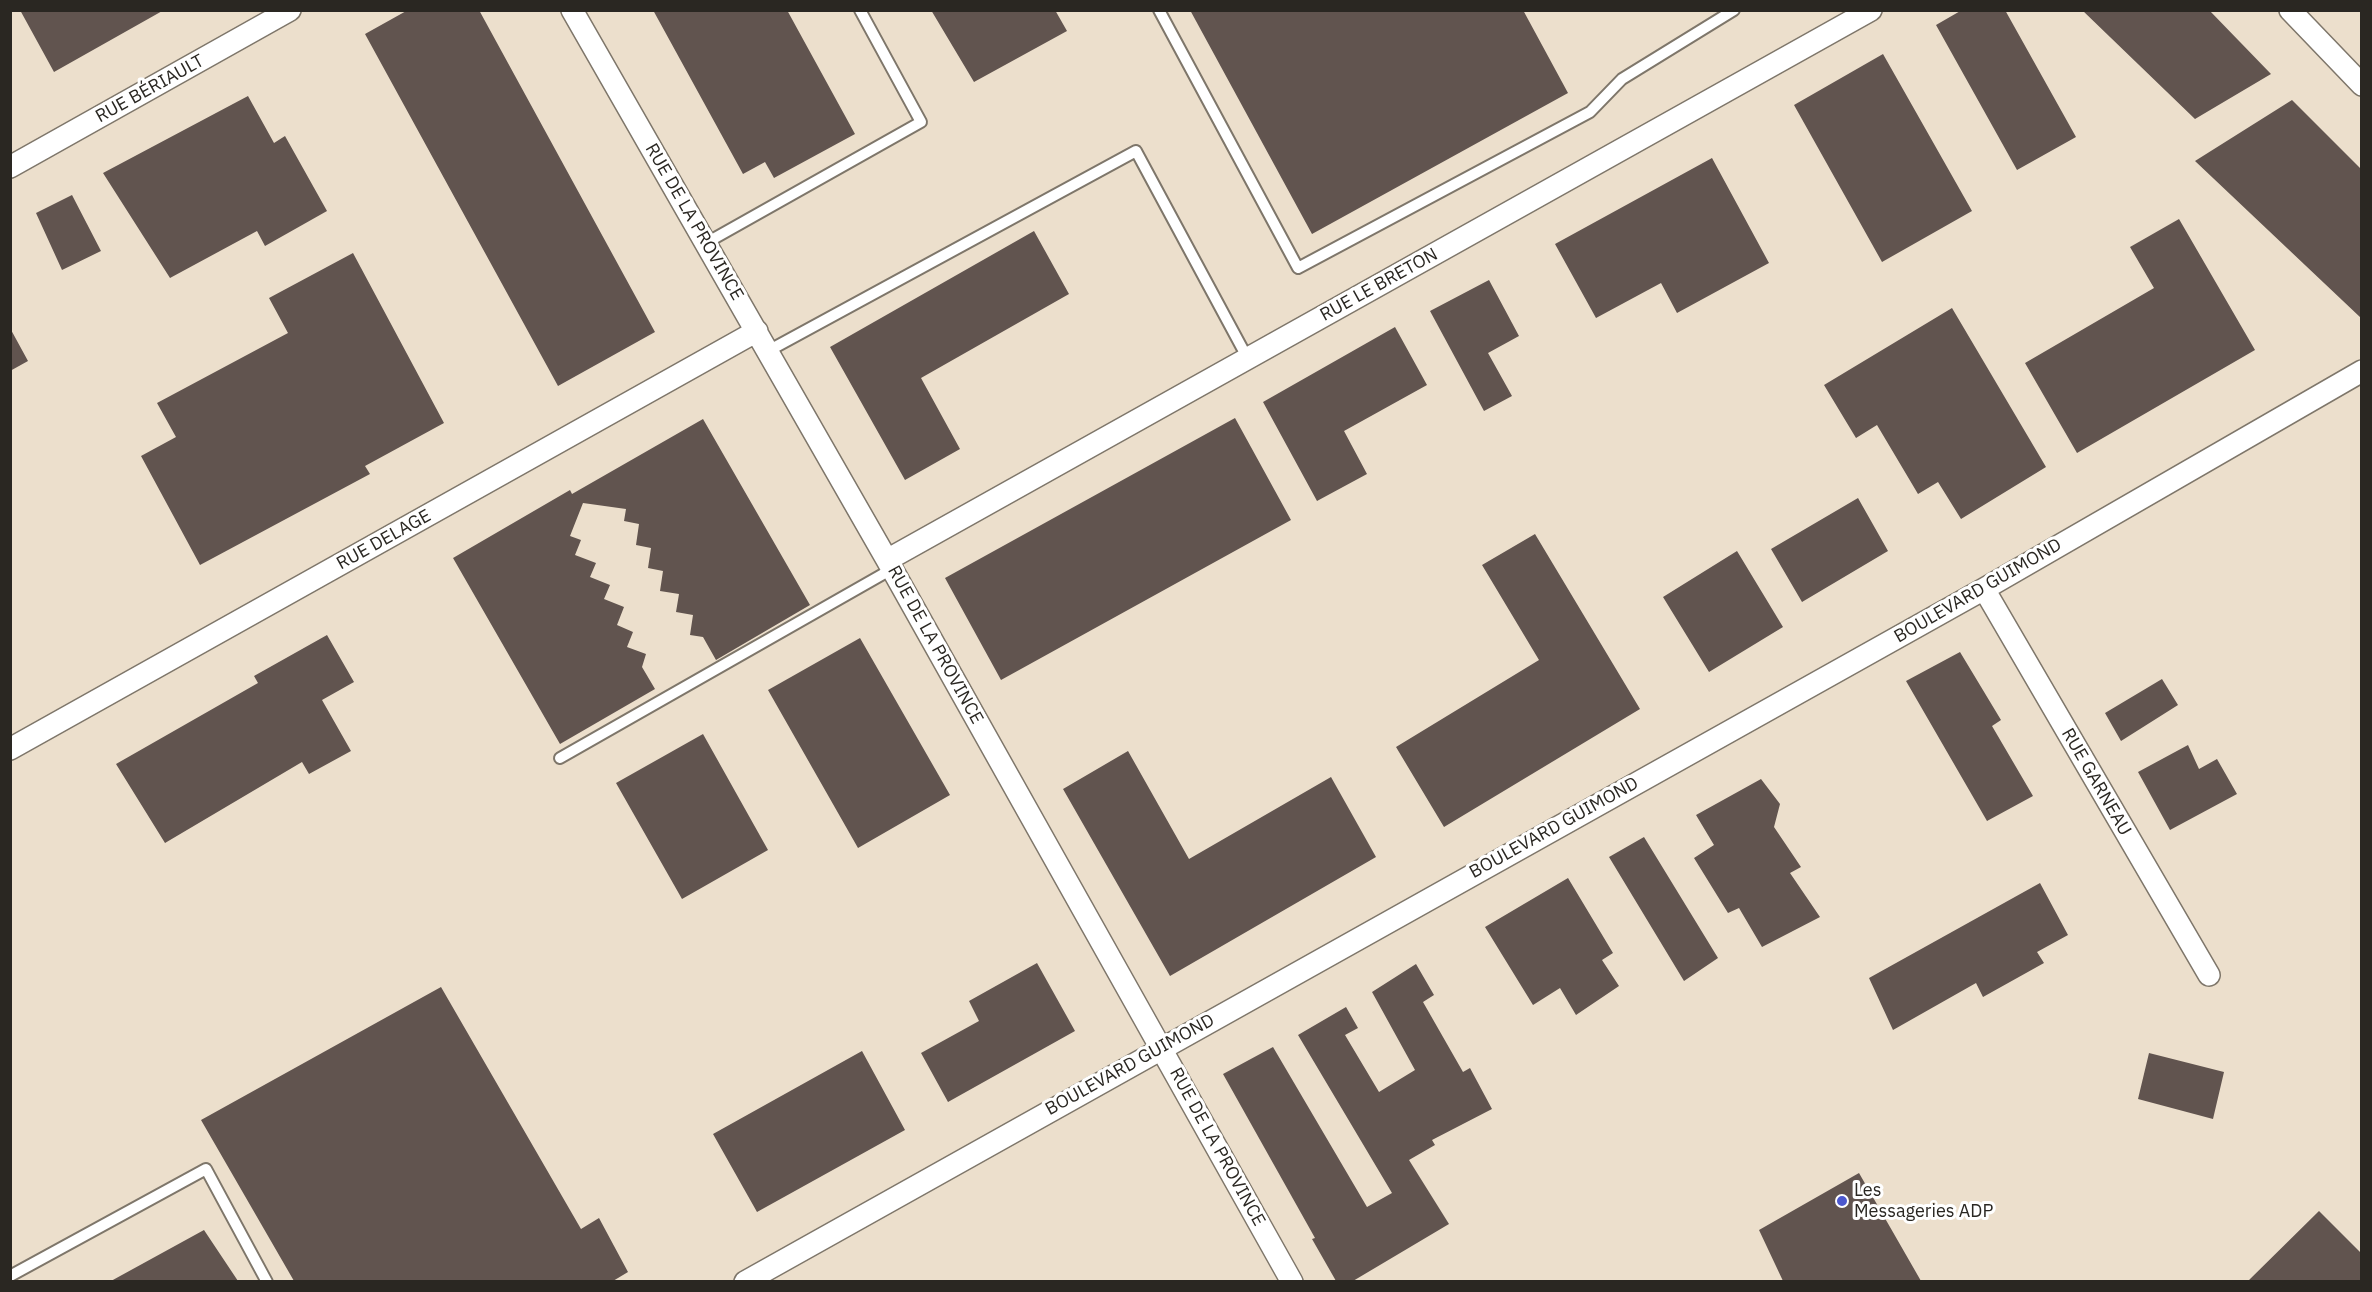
<!DOCTYPE html>
<html>
<head>
<meta charset="utf-8">
<style>
	body { margin:0 }
	#map { position:relative; width:2372px; height:1292px; overflow:hidden; background:#f6ede0; font-family:"IBM Plex Sans",sans-serif }
	canvas { display:block }
	.frame { position:absolute; inset:0; border:12px solid #2a2722; pointer-events:none }
</style>
</head>
<body>
<div id="map">
<canvas width="2372" height="1292"></canvas>
<div class="frame"></div>
</div>
<script>
const ctx = document.querySelector('canvas').getContext('2d');
ctx.lineJoin = 'round';
function fill(path, color) {
  ctx.fillStyle = color;
  ctx.fill(path, 'evenodd');
}
function poly(rows) {
  const path = new Path2D();
  for (const r of rows) {
    path.moveTo(r[0], r[1]);
    for (let i = 2; i < r.length; i += 2) path.lineTo(r[i], r[i + 1]);
  }
  return path;
}
function strokePath(path, color, width, dash) {
  ctx.strokeStyle = color;
  ctx.lineWidth = width;
  ctx.lineCap = dash ? 'butt' : 'round';
  ctx.setLineDash(dash || []);
  ctx.stroke(path);
}
function drawText(font, color, halo, rows, align = 'center') {
  ctx.font = font + ' "IBM Plex Sans",sans-serif';
  ctx.lineWidth = 6;
  ctx.setLineDash([]);
  ctx.textBaseline = 'middle';
  ctx.strokeStyle = halo;
  ctx.fillStyle = color;
  for (const [text, x, y, turn = 0] of rows) {
    ctx.save();
    ctx.translate(x, y);
    ctx.rotate((+turn || 0) * Math.PI / 180);
    ctx.textAlign = isNaN(turn) ? turn : align;
    if (halo) ctx.strokeText(text, 0, 0);
    ctx.fillText(text, 0, 0);
    ctx.restore();
  }
}
const built = poly([
	[11,11,2361,11,2361,1281,11,1281]
]);
const building = poly([
	[20,10,164,10,54,72],
	[408,10,479,10,655,332,558,386,365,34],
	[653,10,787,10,855,134,774,178,765,162,743,174],
	[931,10,1055,10,1067,31,974,82],
	[1190,10,1523,10,1568,93,1312,234],
	[1962,10,2005,10,2076,137,2017,170,1936,25],
	[2082,10,2209,10,2271,74,2195,119],
	[1883,54,1972,211,1882,262,1794,105],
	[248,96,274,143,285,136,327,211,265,246,257,231,170,278,103,173],
	[2292,100,2361,169,2361,318,2195,161],
	[1712,158,1769,263,1677,313,1661,283,1596,318,1555,244],
	[72,195,101,251,62,270,36,213],
	[2179,219,2255,350,2077,453,2025,363,2154,288,2130,247],
	[1034,231,1069,294,921,378,960,449,905,480,830,347],
	[353,253,444,423,365,466,370,474,200,565,141,456,176,437,157,403,288,333,269,298],
	[1489,280,1519,336,1488,353,1512,396,1484,411,1430,311],
	[1952,308,2046,467,1961,519,1938,482,1918,494,1877,425,1856,438,1824,385],
	[1395,327,1427,385,1344,431,1367,474,1317,501,1263,402],
	[10,328,28,361,10,371],
	[1235,418,1291,520,1001,680,945,578],
	[703,419,810,605,716,660,703,637,690,635,693,615,676,612,679,594,660,591,663,571,648,568,651,548,636,545,639,524,624,521,626,509,583,503,570,536,581,540,575,555,596,563,590,577,610,585,604,599,624,607,617,625,633,632,627,647,646,654,642,667,655,689,560,744,453,558,570,490,572,494],
	[1858,498,1888,551,1802,602,1771,549],
	[1535,534,1640,709,1444,827,1396,747,1539,660,1482,565],
	[1737,551,1783,627,1709,672,1663,597],
	[327,635,354,682,322,700,351,751,309,774,302,762,165,843,116,764,258,683,254,676],
	[860,638,950,795,858,848,768,690],
	[1960,652,2001,720,1992,726,2033,796,1987,821,1906,681],
	[2162,679,2178,705,2121,741,2105,713],
	[703,734,768,850,682,899,616,783],
	[2188,745,2199,769,2217,759,2237,794,2170,830,2138,772],
	[1128,751,1189,859,1331,777,1376,857,1170,976,1063,789],
	[1761,779,1780,804,1774,827,1801,867,1790,873,1820,917,1762,947,1739,908,1728,913,1694,858,1714,845,1696,815],
	[1644,837,1718,958,1684,981,1609,857],
	[1568,878,1613,953,1602,960,1619,986,1576,1015,1560,988,1533,1005,1485,927],
	[2040,883,2068,935,2037,952,2044,963,1983,997,1976,983,1893,1030,1869,978],
	[1037,963,1075,1031,948,1102,921,1053,979,1021,969,1001],
	[1416,964,1434,995,1423,1002,1463,1072,1470,1068,1492,1109,1432,1140,1435,1145,1409,1160,1449,1224,1353,1281,1336,1281,1312,1239,1315,1238,1223,1074,1273,1047,1367,1207,1392,1193,1298,1035,1346,1007,1358,1028,1345,1035,1379,1092,1415,1070,1372,992],
	[441,987,581,1229,599,1218,628,1272,613,1281,294,1281,201,1120],
	[862,1051,905,1130,757,1212,713,1134],
	[2149,1053,2224,1072,2213,1119,2138,1099],
	[1859,1173,1921,1281,1783,1281,1759,1230],
	[2319,1211,2361,1253,2361,1281,2248,1281],
	[204,1230,238,1281,111,1281]
]);
const lane = poly([
	[1159,10,1298,268,1590,112,1622,79,1734,10],
	[706,243,921,122,860,10],
	[768,351,1136,151,1248,359],
	[560,758,892,569],
	[10,1276,206,1169,267,1282]
]);
const street = poly([
	[572,10,887,560,1292,1282],
	[2290,10,2362,85],
	[10,167,290,10],
	[887,560,1871,10],
	[1984,589,2209,975],
	[10,749,757,331],
	[745,1282,1984,589,2362,371]
]);
const markers = [
	[1842,1201,6,"#4c58ce"]
];
const streetNames = [
	["RUE BÉRIAULT",150,89,-29],
	["RUE DE LA PROVINCE",694,222,60],
	["RUE LE BRETON",1379,285,-29],
	["RUE DELAGE",384,540,-29],
	["BOULEVARD GUIMOND",1978,591,-30],
	["RUE DE LA PROVINCE",935,645,61],
	["RUE GARNEAU",2096,782,60],
	["BOULEVARD GUIMOND",1554,828,-29],
	["BOULEVARD GUIMOND",1130,1065,-29],
	["RUE DE LA PROVINCE",1217,1147,61]
];
const poiNames = [
	["Les",1854,1191],
	["Messageries ADP",1854,1212]
];
fill(built, '#ecdfcc');
fill(building, '#61544f');
strokePath(lane, '#7e766a', 14);
strokePath(street, '#7e766a', 24);
strokePath(lane, '#fff', 10);
strokePath(street, '#fff', 21);
for (const [x, y, r, color] of markers) {
  const dot = new Path2D();
  dot.arc(x, y, r, 0, 2 * Math.PI);
  ctx.fillStyle = color;
  ctx.fill(dot);
  strokePath(dot, '#fff', 2);
}
drawText('18px', '#2a2722', '#fff', streetNames);
drawText('18px', '#2a2722', '#fff', poiNames, 'left');
</script>
</body>
</html>
